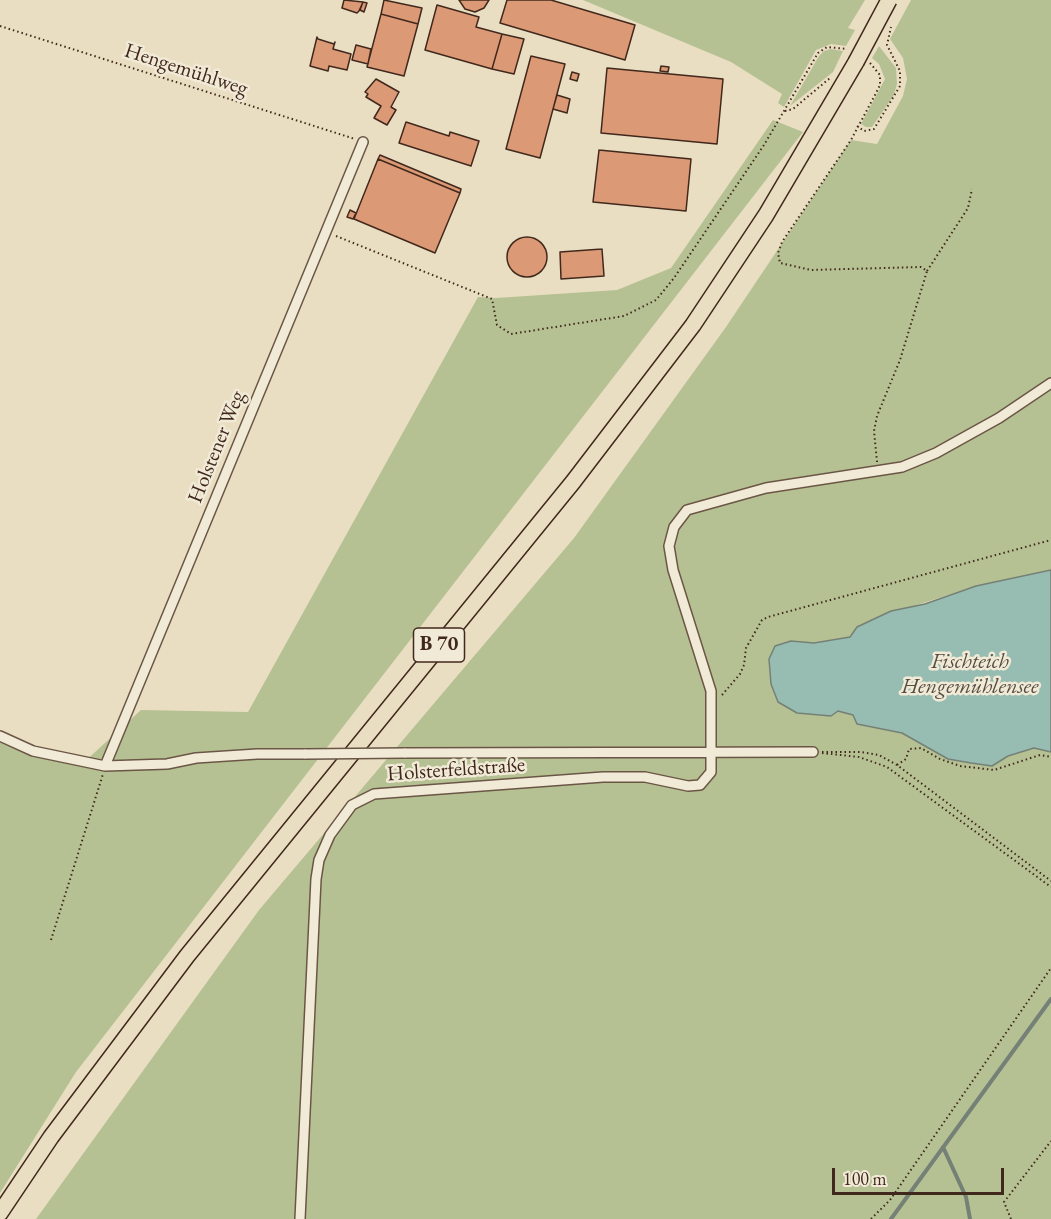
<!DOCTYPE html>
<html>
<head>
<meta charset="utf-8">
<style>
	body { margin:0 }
	#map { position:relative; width:1051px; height:1219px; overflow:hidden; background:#e9dec2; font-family:"EB Garamond",serif }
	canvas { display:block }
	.scale { position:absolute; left:832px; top:1168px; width:172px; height:27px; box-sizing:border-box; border:3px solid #41281d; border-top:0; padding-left:8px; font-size:18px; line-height:21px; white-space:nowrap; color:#41281d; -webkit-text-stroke:4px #f1ead7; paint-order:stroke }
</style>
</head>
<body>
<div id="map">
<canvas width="1051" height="1219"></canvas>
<div class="scale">100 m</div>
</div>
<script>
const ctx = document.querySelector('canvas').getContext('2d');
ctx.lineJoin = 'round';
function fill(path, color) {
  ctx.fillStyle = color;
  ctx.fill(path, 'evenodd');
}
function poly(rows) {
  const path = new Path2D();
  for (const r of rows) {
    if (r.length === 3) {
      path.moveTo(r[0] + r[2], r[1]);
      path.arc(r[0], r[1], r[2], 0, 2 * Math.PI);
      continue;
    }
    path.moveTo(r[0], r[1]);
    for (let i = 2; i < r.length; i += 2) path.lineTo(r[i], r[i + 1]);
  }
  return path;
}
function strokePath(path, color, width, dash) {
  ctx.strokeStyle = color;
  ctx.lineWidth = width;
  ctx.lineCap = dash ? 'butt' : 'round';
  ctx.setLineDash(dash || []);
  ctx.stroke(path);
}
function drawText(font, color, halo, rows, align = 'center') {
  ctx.font = font + ' "EB Garamond",serif';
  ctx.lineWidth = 5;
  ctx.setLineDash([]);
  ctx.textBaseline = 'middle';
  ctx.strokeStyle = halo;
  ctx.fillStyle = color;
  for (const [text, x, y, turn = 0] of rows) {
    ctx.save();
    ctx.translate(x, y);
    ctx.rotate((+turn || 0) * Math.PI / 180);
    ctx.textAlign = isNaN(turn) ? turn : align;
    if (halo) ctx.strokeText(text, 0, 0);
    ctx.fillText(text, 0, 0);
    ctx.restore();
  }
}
const green = poly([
	[583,0,865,0,848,28,855,30,846,46,831,44,816,50,784,107,778,103,782,94,731,62],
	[911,0,1051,0,1051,570,976,586,917,605,857,627,851,637,814,643,791,641,775,646,838,711,853,715,857,724,902,733,924,743,992,766,1008,756,1035,748,1051,752,1051,1219,36,1219,259,910,574,538,726,327,851,140,877,144,903,96,907,79,903,58,890,39],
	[879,46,896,68,897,84,894,95,872,127,866,127,861,124,885,79,879,64,872,58],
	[831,49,843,51,833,72,790,106,819,56,824,51],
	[773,120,803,132,76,1072,0,1193,0,738,82,764,141,710,248,712,478,297,496,298,617,290,671,268]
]);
const water = poly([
	[1051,570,1051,752,1034,748,1008,756,992,766,971,763,948,759,902,733,857,724,853,715,838,711,831,716,797,713,778,702,771,684,769,659,775,646,791,641,814,643,850,637,857,627,891,611,925,604,976,586,1051,570]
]);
const stream = poly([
	[943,1147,966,1197,970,1219],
	[891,1219,1051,999]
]);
const building = poly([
	[344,0,363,2,359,11,357,13,342,8,344,0],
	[384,0,422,8,418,24,381,14,384,0],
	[459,0,489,0,484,8,475,12,465,9,459,0],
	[507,0,551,0,635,25,625,60,500,23,507,0],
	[363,2,367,3,364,12,360,10,363,2],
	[437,5,479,17,476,27,502,34,492,69,425,50,437,5],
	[381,14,418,24,404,76,367,67,381,14],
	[502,34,524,39,514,74,492,69,502,34],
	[317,37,318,39,334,44,335,42,333,49,351,54,347,70,329,66,328,71,310,66,317,37],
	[356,45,371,49,368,64,352,60,356,45],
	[531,56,565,64,540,158,506,149,531,56],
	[661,66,669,67,668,72,660,71,661,66],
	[607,68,723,79,717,144,601,133,607,68],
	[572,72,579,74,577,81,570,79,572,72],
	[376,79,399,92,391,107,396,110,387,125,374,118,381,106,366,97,368,94,365,92,376,79],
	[557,95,570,99,567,113,553,109,557,95],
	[406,122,449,136,450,132,479,141,471,166,399,143,406,122],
	[599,150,691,159,686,211,593,202,599,150],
	[380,155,461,189,460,193,378,159,380,155],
	[378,159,460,193,435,253,354,219,378,159],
	[350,210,356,213,353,219,347,217,350,210],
	[527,257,20],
	[602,249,604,276,561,279,560,252,602,249]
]);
const path = poly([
	[0,26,355,139],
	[870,63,880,75,880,85,875,95,851,140,782,242,778,253,780,263,811,270,921,267,927,271,900,360,877,416,874,431,877,462],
	[785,111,793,109,830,78],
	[857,126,864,131,874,129,900,86,900,71,887,45,891,27],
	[336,236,492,299,497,325,511,334,624,316,656,300,674,278,764,145,818,53,827,47,847,49],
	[927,271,968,208,972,189],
	[722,695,740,674,744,665,746,648,762,620,768,617,1051,540],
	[822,752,861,752,879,755,897,765,1051,881],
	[822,753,859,757,887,767,1051,887],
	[897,765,906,759,909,749,921,748,940,759,960,766,994,770,1040,755,1051,757],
	[51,940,103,774],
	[871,1219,890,1200,1051,968],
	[1011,1219,1004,1202,1051,1141]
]);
const minor = poly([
	[0,736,33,751,105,766,167,764,196,758,257,754,306,754],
	[404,753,813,752],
	[105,766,363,142],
	[300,1219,316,879,319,860,330,835,352,805,374,794,603,777,645,777,688,786,700,785,711,772,711,691,673,570,669,546,674,527,687,510,766,488,902,467,936,453,999,418,1051,383]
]);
const primary = poly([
	[0,1213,51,1137,187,956,573,482,693,325,766,215,856,62]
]);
const minorBridge = poly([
	[306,754,404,753]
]);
const primaryBridge = poly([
	[856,62,889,0]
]);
const shields = [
	[439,645,51]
];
const shieldNames = [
	["B 70",439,645]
];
const streetNames = [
	["Hengemühlweg",186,70,18],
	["Holstener Weg",217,447,-68],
	["Holsterfeldstraße",456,770,-4]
];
const waterNames = [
	["Fischteich",970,662],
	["Hengemühlensee",970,687]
];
fill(green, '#b6c193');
fill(water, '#97bcb1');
strokePath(water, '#758176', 1.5);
strokePath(stream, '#758176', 4);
fill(building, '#dc9975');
strokePath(building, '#41281d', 1.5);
strokePath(minor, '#6b5646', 12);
strokePath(primary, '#41281d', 18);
strokePath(path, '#41281d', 2, [1.5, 3]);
strokePath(minor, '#f1ead7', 9);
strokePath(primary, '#e9dec2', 15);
strokePath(minorBridge, '#6b5646', 12, []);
strokePath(primaryBridge, '#41281d', 18, []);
strokePath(minorBridge, '#f1ead7', 9);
strokePath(primaryBridge, '#e9dec2', 15);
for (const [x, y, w] of shields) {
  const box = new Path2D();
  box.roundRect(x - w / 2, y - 17, w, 34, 4.5);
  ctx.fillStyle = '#f1ead7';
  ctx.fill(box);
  strokePath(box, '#41281d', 1.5);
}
drawText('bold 20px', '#41281d', null, shieldNames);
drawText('21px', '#41281d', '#f1ead7', streetNames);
drawText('italic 22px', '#564d42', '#f1ead7', waterNames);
</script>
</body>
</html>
